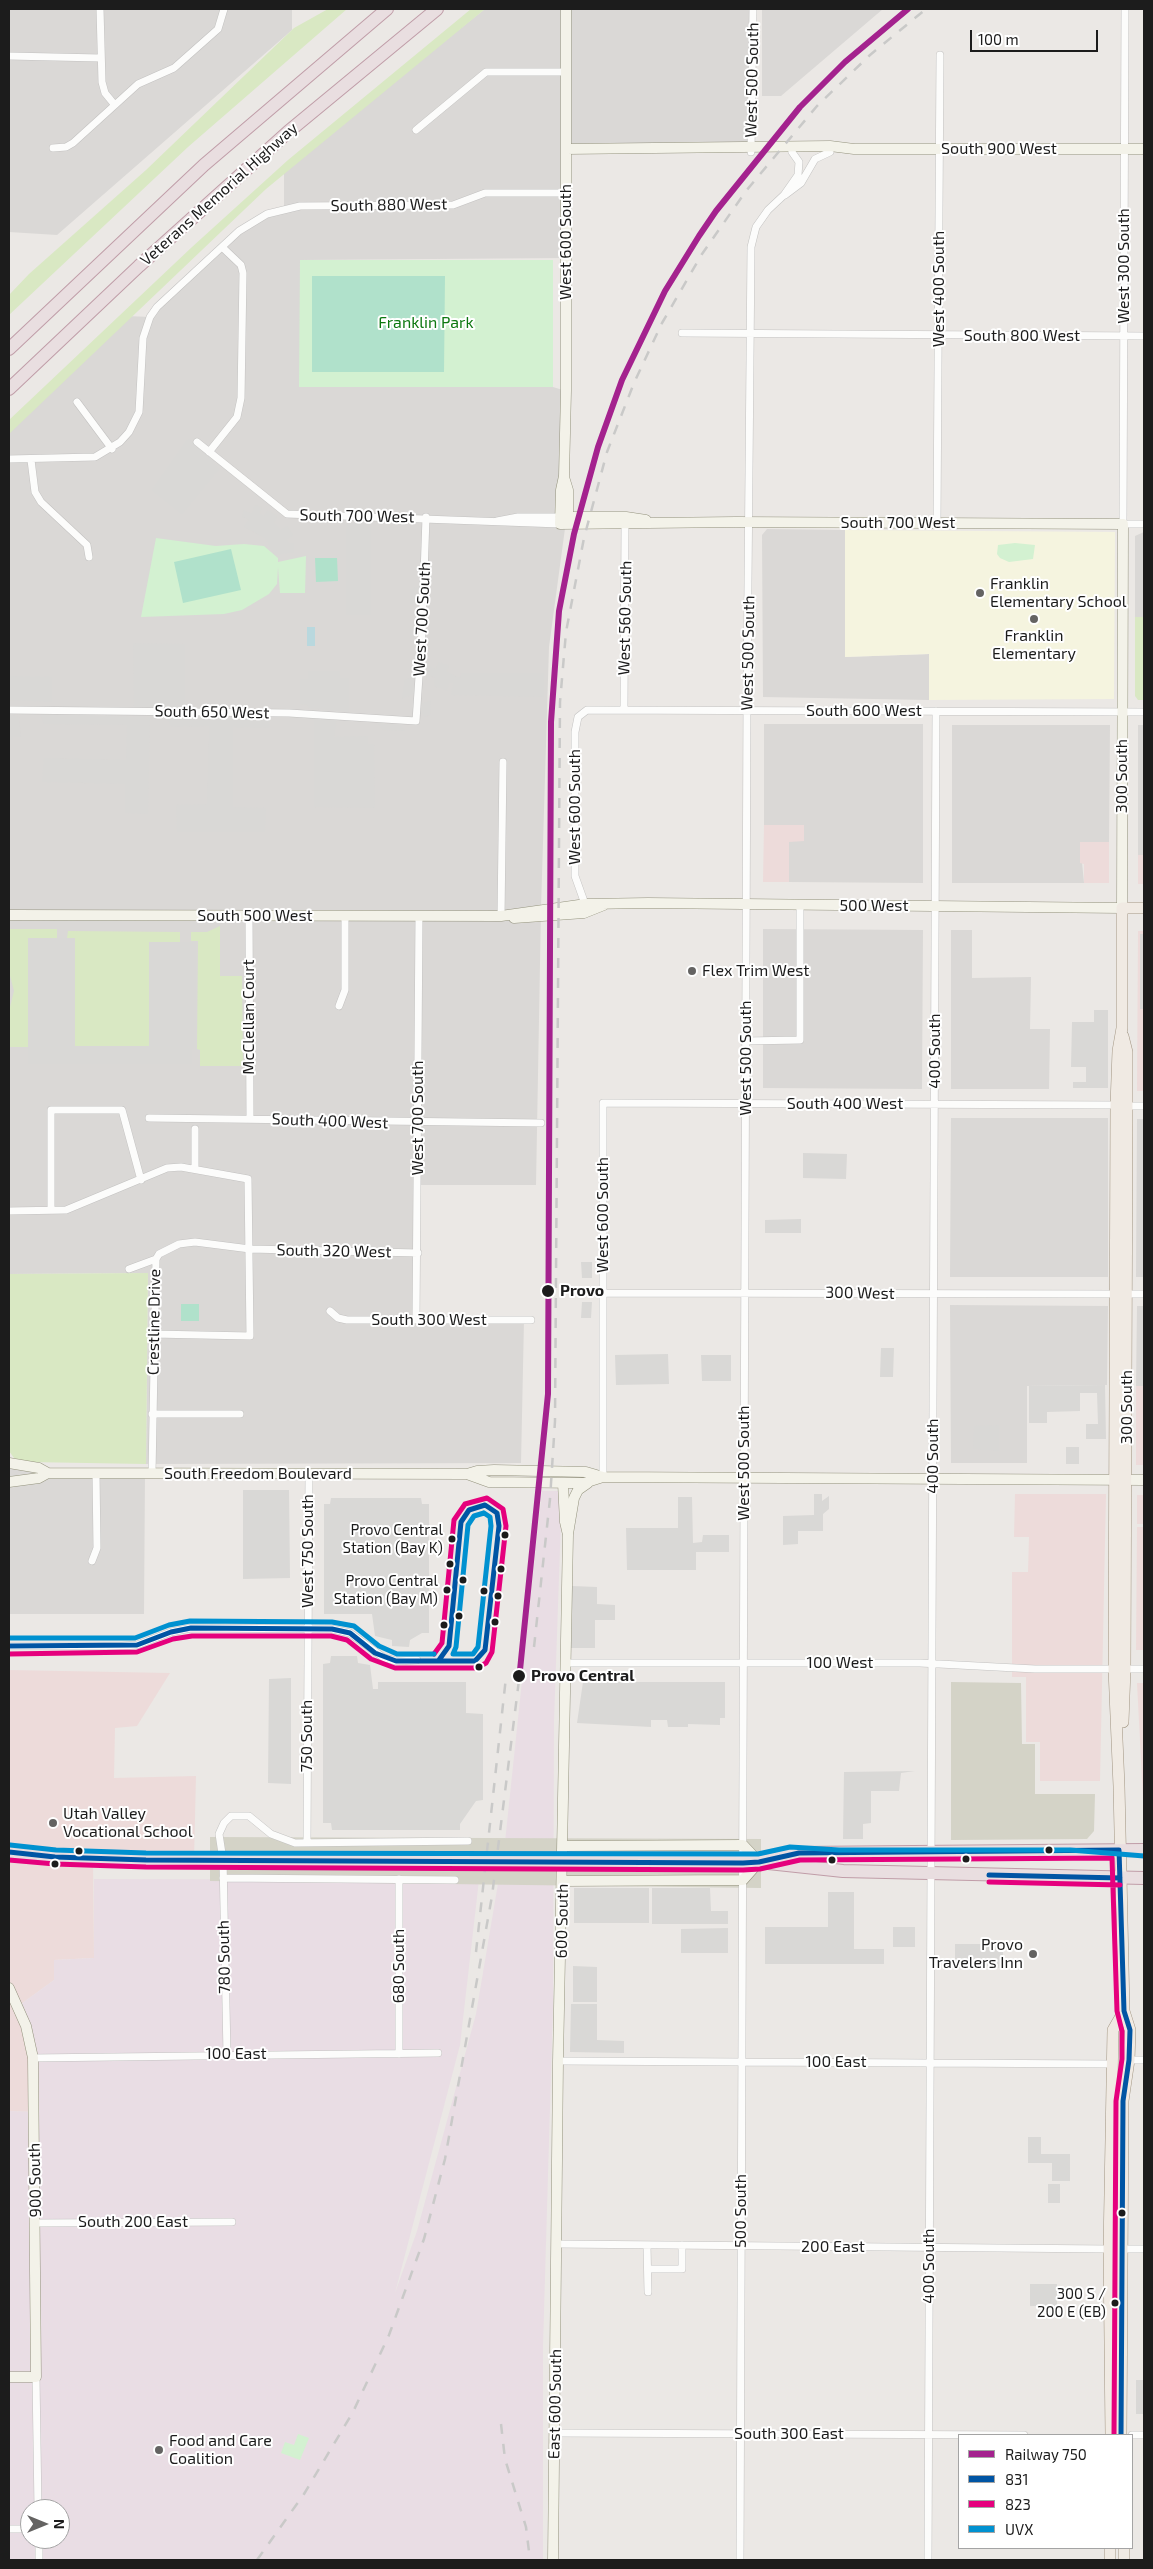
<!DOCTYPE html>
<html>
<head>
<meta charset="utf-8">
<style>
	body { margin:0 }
	#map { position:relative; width:1153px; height:2569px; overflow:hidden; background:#ebe8e5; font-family:"Exo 2",sans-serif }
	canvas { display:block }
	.frame { position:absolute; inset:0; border:10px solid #1c1c1c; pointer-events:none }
	.legend { position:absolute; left:958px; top:2434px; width:175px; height:115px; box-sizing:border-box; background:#fff; border:1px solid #a4a4a4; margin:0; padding:6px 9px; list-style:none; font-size:15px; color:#1c1c1c }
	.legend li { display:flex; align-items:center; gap:10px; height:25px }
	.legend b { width:25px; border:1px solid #a4a4a4 }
	.north { position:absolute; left:20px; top:2499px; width:50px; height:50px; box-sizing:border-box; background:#fff; border:1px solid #a4a4a4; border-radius:50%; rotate:90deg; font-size:14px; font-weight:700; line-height:20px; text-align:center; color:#1c1c1c }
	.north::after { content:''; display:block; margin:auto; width:18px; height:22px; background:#646362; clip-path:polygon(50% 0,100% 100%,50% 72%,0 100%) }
	.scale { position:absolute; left:970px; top:30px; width:128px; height:22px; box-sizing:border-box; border:2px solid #1c1c1c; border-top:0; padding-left:6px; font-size:15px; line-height:18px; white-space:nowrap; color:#1c1c1c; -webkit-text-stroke:4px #fff; paint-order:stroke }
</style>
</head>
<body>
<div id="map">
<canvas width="1153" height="2569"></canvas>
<div class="frame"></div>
<ul class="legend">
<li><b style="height:6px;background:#a4228e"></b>Railway 750</li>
<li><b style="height:6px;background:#0055a4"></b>831</li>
<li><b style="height:6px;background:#e5007d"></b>823</li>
<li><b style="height:6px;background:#0091d0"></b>UVX</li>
</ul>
<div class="north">N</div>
<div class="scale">100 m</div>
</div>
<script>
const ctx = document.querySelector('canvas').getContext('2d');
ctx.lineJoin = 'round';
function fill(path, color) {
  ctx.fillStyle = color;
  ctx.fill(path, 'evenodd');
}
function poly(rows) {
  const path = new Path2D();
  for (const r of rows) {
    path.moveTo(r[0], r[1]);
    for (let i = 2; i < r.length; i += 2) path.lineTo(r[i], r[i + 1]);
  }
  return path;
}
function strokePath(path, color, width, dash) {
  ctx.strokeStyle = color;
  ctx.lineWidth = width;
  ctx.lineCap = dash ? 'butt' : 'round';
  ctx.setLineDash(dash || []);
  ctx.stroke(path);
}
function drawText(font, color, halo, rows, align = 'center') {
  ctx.font = font + ' "Exo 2",sans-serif';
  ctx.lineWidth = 4;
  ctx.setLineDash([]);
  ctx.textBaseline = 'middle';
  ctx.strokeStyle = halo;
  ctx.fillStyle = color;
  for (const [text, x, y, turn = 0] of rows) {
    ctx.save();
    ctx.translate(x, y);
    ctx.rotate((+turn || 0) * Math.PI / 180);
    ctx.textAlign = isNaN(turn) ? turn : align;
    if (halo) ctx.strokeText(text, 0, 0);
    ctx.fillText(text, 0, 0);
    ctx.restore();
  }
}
const residential = poly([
	[9,9,292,9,292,30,57,235,9,232],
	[485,9,753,9,752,131,747,142,567,148,566,258,300,260,300,387,553,387,566,391,566,521,549,647,541,908,536,1185,418,1185,417,1320,524,1320,521,1463,146,1464,148,1273,9,1274,9,432,127,316,150,317,239,231,284,209,284,167],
	[762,9,883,9,781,96,762,96],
	[767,529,845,530,845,657,929,654,929,700,763,697,762,535],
	[1144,532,1144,617,1135,617,1135,536],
	[764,724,923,724,923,883,789,882,789,842,804,825,764,825],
	[952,725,1110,725,1109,842,1080,842,1084,883,952,883],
	[1138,725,1144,725,1144,855,1138,855],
	[763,929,923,930,922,1089,763,1088],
	[951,930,972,930,972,978,1031,977,1030,1029,1050,1029,1049,1089,951,1089],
	[951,1118,1108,1118,1108,1277,950,1277],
	[1137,1119,1144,1119,1144,1277,1136,1277],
	[950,1305,1108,1306,1107,1385,1027,1386,1027,1463,951,1463],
	[1137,1306,1144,1306,1144,1386,1136,1386],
	[9,1461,48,1473,145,1473,144,1614,9,1614]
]);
const commercial = poly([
	[764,825,804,825,804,841,789,842,789,882,763,882],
	[1080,842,1109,842,1109,883,1084,883,1084,864,1080,863],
	[1138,855,1144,855,1144,884,1138,884],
	[1138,931,1144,931,1144,1091,1137,1091],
	[1136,1386,1144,1386,1144,1465,1136,1465],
	[1015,1494,1106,1494,1100,1781,1040,1781,1040,1742,1026,1742,1026,1677,1012,1677,1012,1572,1028,1572,1029,1537,1014,1537],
	[1137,1495,1144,1495,1144,1524,1137,1524],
	[1137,1527,1144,1527,1144,1650,1136,1650],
	[9,1670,170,1673,137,1726,115,1728,114,1778,196,1776,194,1860,93,1860,94,1958,54,1960,54,1980,17,2007,33,2058,34,2112,9,2111],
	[1137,1683,1144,1683,1144,1799,1143,1799]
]);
const industrial = poly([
	[542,1491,562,1491,554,1721,553,2004,543,2346,543,2560,9,2560,9,2111,33,2112,33,2058,17,2007,54,1980,54,1960,94,1958,94,1879,479,1880,460,2045,395,2293,417,2231,476,2014,505,1842],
	[30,2509,60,2509,60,2539,30,2539]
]);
const education = poly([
	[845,530,1115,532,1114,699,929,700,929,654,845,657]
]);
const religious = poly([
	[188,439,215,462,213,464,219,469,182,514,152,490],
	[255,505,262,507,260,514,264,516,268,510,277,516,274,523,281,530,287,526,293,535,287,539,289,543,294,543,294,552,275,555,265,538,244,527,249,520,242,517,243,510,252,513],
	[371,522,371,615,346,615,346,524],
	[421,585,421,600,410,605,410,590],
	[419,622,419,633,410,638,410,628],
	[133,643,185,644,185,707,134,707],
	[438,662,449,665,447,672,460,678,461,673,544,673,544,697,451,695,453,683,449,683,447,691,434,686,435,678,430,676,426,680,427,665,436,669],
	[308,671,340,671,340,678,349,678,349,712,308,708,307,705,300,704,300,679,308,679],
	[414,675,413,694,402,699,405,680],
	[9,676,52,677,52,702,9,700],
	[431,700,430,715,425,717,421,710,422,703],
	[9,714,19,717,21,737,13,737,13,740,9,740],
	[40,714,150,717,148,814,125,813,125,784,42,782,44,758,126,760,127,725,44,724],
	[166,717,270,717,269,728,233,727,233,807,266,808,265,832,177,832,176,805,207,804,209,726,172,727],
	[314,719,337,720,334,737,368,736,368,744,374,744,375,808,314,807],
	[378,723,399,724,405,731,383,730],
	[1140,934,1144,934,1144,1009,1140,1009],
	[28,938,75,938,75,1046,149,942,196,942,196,1048,192,1049,192,1064,28,1064],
	[1094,1010,1108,1010,1108,1088,1073,1088,1073,1082,1086,1082,1086,1067,1071,1067,1072,1022,1094,1022],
	[803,1153,847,1154,846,1179,803,1178],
	[801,1219,801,1233,765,1233,765,1220],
	[581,1262,592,1262,592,1278,582,1278],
	[582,1302,592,1302,591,1318,581,1318],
	[881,1348,894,1348,893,1377,880,1377],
	[668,1354,669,1384,616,1385,615,1355],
	[701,1355,731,1355,731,1381,702,1381],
	[1105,1385,1106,1439,1086,1439,1086,1424,1098,1424,1097,1393,1080,1393,1080,1411,1047,1412,1047,1423,1029,1423,1029,1386],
	[999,1425,999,1451,973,1449,974,1426],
	[1066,1447,1079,1447,1079,1464,1066,1464],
	[243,1490,289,1490,290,1578,243,1579],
	[814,1494,822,1494,822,1501,829,1496,829,1509,823,1514,823,1531,798,1531,798,1544,783,1545,783,1516,814,1515],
	[678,1497,692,1497,693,1543,702,1542,703,1535,729,1535,729,1552,696,1552,696,1570,627,1570,626,1528,678,1528],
	[331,1498,421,1498,422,1504,429,1504,429,1633,422,1633,410,1640,409,1647,392,1646,392,1640,375,1636,372,1614,324,1614,324,1504,330,1504],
	[572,1586,597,1587,597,1604,615,1605,615,1620,595,1620,595,1648,571,1648],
	[331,1656,357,1656,358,1663,370,1665,373,1689,378,1689,378,1682,466,1682,466,1713,483,1714,483,1800,476,1801,460,1824,460,1830,332,1830,331,1823,323,1823,323,1664,330,1663],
	[291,1678,291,1784,268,1783,269,1679],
	[583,1682,725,1682,725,1718,720,1718,720,1725,688,1724,688,1727,668,1727,667,1720,651,1720,651,1727,577,1723],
	[915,1771,901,1773,899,1791,871,1791,871,1823,863,1824,863,1839,843,1839,844,1772],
	[649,1888,649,1923,574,1923,574,1888],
	[652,1888,710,1888,711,1911,728,1911,728,1924,652,1924],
	[828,1892,854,1892,854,1949,884,1949,884,1964,765,1964,765,1927,828,1927],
	[893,1927,915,1927,915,1947,893,1947],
	[728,1928,728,1953,681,1953,681,1929],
	[955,1944,1003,1944,1003,1968,955,1968],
	[573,1966,597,1967,597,2002,573,2002],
	[571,2004,597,2004,597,2040,624,2041,624,2053,570,2052],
	[1028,2137,1041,2137,1041,2154,1070,2154,1070,2181,1052,2181,1052,2163,1028,2163],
	[1048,2184,1060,2184,1060,2203,1048,2203],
	[1030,2284,1057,2284,1057,2306,1030,2306],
	[1136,2380,1144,2380,1144,2414,1136,2414]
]);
const construction = poly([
	[951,1682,1021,1683,1022,1744,1035,1744,1035,1794,1095,1794,1094,1831,1087,1839,951,1840],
	[210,1837,761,1839,761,1888,210,1881]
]);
const grass = poly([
	[328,9,347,9,188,147,9,315,9,295,29,274,146,170,294,28],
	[471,9,485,9,266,189,9,434,9,420,192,247,288,160],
	[1135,617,1144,617,1144,700,1138,700,1135,696],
	[220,926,220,976,242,976,243,1066,200,1066,200,1050,197,1049,198,941,191,941,191,932,207,932],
	[9,929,57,929,57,938,28,938,28,1047,10,1047,10,1007,14,991,9,972],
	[68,931,180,932,180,942,149,942,149,1046,75,1046,75,938,67,938],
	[148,1273,146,1464,28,1462,14,1458,9,1451,9,1274]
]);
const park = poly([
	[300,260,553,260,553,387,299,387],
	[156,538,216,546,244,544,264,546,278,558,278,562,306,556,305,593,280,593,278,567,277,584,269,594,242,610,224,614,141,617],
	[1015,543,1035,545,1033,559,1009,562,1000,558,997,554,998,545],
	[298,2434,309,2438,300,2460,281,2453,285,2442,294,2445]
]);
const pitch = poly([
	[312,276,445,276,444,372,312,372],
	[231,549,241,590,183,603,174,562],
	[315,558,337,558,338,581,316,582],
	[181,1304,199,1304,199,1321,181,1321]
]);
const water = poly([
	[307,627,315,627,315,646,307,646]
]);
const street = poly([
	[100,9,102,82,105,93,114,104],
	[1125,9,1123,524,1144,524],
	[9,56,100,58],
	[416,130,486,72,566,72],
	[53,148,66,147,73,143,138,84,174,68,218,29,224,9],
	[751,152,753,9],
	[785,195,801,183,815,159,830,152],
	[682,333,1144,336],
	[77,402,112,449],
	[197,442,287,514,560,524],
	[209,452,237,417,241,398,243,273,241,265,222,247],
	[9,459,95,457,120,442,129,432,139,412,143,338,150,317,157,307,239,231,267,214,300,206,453,205,485,193,566,193],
	[31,460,35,492,41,502,87,545,89,557],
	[497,521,518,517,560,517],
	[937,523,940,55],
	[9,710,289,713,416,721,422,632,426,517],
	[624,710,625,525],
	[585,904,575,876,575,732,578,717,587,710,1144,712],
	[249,916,250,1118],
	[501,916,503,762],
	[339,1006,345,990,345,916],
	[746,1041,800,1040,800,906],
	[1127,1106,1144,1106],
	[149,1118,541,1123],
	[195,1129,195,1169],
	[51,1210,51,1110,122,1110,141,1180],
	[9,1211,66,1210,167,1168,181,1167,248,1179,250,1336,153,1334],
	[129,1269,156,1259],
	[604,1293,1116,1294],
	[1126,1294,1144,1294],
	[330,1311,338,1318,347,1320,531,1320],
	[416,1320,419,916],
	[152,1414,240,1414],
	[152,1473,156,1259,159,1254,179,1244,195,1242,250,1249,418,1253],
	[603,1477,603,1103,1116,1105],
	[92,1561,97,1548,96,1473],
	[9,1646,122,1646,137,1645,171,1632,191,1628,332,1629,350,1633,384,1658,396,1661,417,1660],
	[566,1663,920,1663,1035,1669,1114,1669],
	[1125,1669,1144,1669],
	[307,1843,309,1474],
	[223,1878,455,1880],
	[399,1879,399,2054],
	[227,2054,223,1860,219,1834,224,1823,231,1816,249,1816,271,1834,295,1843,468,1841],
	[33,2058,438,2053],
	[1129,2060,1144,2060],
	[558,2061,1113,2064],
	[35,2223,232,2222],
	[557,2244,1109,2249],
	[647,2245,648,2292],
	[1123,2249,1144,2249],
	[648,2269,682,2269,682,2245],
	[36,2377,38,2509],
	[554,2433,1024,2435],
	[1132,2435,1144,2435],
	[9,2529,30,2529],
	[39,2539,39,2560],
	[740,2560,747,695,751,247,756,227,768,210,784,195,798,175,799,162,792,152],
	[928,2560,936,711]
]);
const secondary = poly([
	[566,149,830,146,854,149,1144,149],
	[564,477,568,490,568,521],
	[560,517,626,517,646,520],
	[9,915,501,916,586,904,648,903,1122,908,1123,524,736,522,560,524,561,490,564,476,566,391,566,9],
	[514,918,584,913,604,905],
	[9,1463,39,1468,48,1473],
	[467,1474,489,1482,584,1483,603,1477],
	[9,1482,39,1478,48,1473,467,1474,477,1471,494,1470,586,1472,603,1477,1144,1480],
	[568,1534,574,1498,578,1490,588,1483],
	[563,1881,743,1880,759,1862,743,1845,563,1846],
	[9,1988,26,2026,33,2058,36,2377,9,2377],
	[553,2560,558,2061,568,1535,565,1522,563,1483]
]);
const primary = poly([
	[1123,1722,1125,1669,1127,1106,1127,1052,1123,1036],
	[1111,2435,1109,2249,1113,2030,1124,2011],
	[1121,2435,1123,2101,1129,2060,1130,2030,1124,2011,1119,1786,1114,1669,1116,1105,1118,1051,1122,1028,1122,908,1144,908],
	[1110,2560,1110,2548],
	[1124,2560,1124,2548]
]);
const highway = poly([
	[9,349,204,165,387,9],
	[9,389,139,266,288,132,437,9],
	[9,1852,55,1857,146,1860,453,1862],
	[763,1861,799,1853,1144,1850],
	[576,1862,759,1862,843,1871,1144,1878]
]);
const rail = poly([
	[534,1647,550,1499,555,1421,560,702,566,632,584,538,607,452,634,383,662,323,702,254,746,191,817,106,870,55,926,9],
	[476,1952,506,1677],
	[501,2424,505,2459,526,2527,530,2560],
	[257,2560,304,2494,353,2412,389,2335,424,2239,445,2159,492,1896,519,1680]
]);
const highwayBridge = poly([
	[453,1862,576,1862]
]);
const bus1 = poly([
	[9,1646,137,1645,171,1632,191,1628,332,1629,350,1633,375,1653,396,1661,475,1661,485,1650,499,1526,497,1513,485,1505,469,1510,461,1522,449,1646,439,1660],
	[9,1852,55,1857,146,1860,743,1863,759,1862,799,1853,1119,1850,1124,2011,1130,2030,1129,2060,1123,2101,1121,2435],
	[989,1875,1120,1878]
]);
const bus2 = poly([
	[9,1654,137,1652,173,1639,192,1636,331,1636,347,1640,371,1659,395,1668,477,1668,486,1663,492,1652,506,1526,503,1509,487,1498,465,1504,454,1520,442,1643,434,1654],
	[9,1860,55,1864,146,1867,743,1870,760,1869,800,1860,1112,1858,1117,2011,1122,2031,1122,2059,1116,2101,1114,2435],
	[989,1882,1120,1885]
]);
const bus3 = poly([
	[484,1513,490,1517,491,1526,478,1647,473,1654,453,1654,456,1647,468,1525,474,1516,484,1513],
	[9,1638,135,1638,169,1625,190,1621,332,1622,354,1626,379,1646,397,1654,434,1654],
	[10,1845,56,1850,146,1853,758,1854,790,1847,839,1850,1070,1850,1144,1856]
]);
const rail1 = poly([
	[519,1680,548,1394,551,722,559,611,574,534,598,447,622,380,665,291,699,236,716,211,800,107,845,62,908,9]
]);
const markers = [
	[980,593,5,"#646362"],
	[1034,619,5,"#646362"],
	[692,971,5,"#646362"],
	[548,1291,7,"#1c1c1c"],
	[505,1535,4.5,"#1c1c1c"],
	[452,1539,4.5,"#1c1c1c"],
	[450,1564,4.5,"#1c1c1c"],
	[501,1569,4.5,"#1c1c1c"],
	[463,1580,4.5,"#1c1c1c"],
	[447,1590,4.5,"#1c1c1c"],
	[484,1591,4.5,"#1c1c1c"],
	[498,1596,4.5,"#1c1c1c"],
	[459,1616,4.5,"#1c1c1c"],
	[495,1622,4.5,"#1c1c1c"],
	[444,1625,4.5,"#1c1c1c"],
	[479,1667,4.5,"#1c1c1c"],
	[519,1676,7,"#1c1c1c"],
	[53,1823,5,"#646362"],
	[1049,1850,4.5,"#1c1c1c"],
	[79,1851,4.5,"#1c1c1c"],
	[966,1859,4.5,"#1c1c1c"],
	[832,1860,4.5,"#1c1c1c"],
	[55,1864,4.5,"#1c1c1c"],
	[1033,1954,5,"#646362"],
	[1122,2213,4.5,"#1c1c1c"],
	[1115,2303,4.5,"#1c1c1c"],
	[159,2450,5,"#646362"]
];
const busNames = [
	["Provo Central",443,1530],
	["Station (Bay K)",443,1548],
	["Provo Central",438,1581],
	["Station (Bay M)",438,1599],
	["300 S /",1106,2294],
	["200 E (EB)",1106,2312]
];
const streetNames = [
	["West 500 South",752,80,-89],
	["South 900 West",999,149],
	["Veterans Memorial Highway",219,194,-42],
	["South 880 West",389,205,-1],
	["West 600 South",566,242,-90],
	["West 300 South",1124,266,-90],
	["West 400 South",939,289,-90],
	["South 800 West",1022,336],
	["South 700 West",357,516,1],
	["South 700 West",898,523],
	["West 560 South",625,618,-89],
	["West 700 South",422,619,-87],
	["West 500 South",748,653,-89],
	["South 600 West",864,711],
	["South 650 West",212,712,1],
	["300 South",1122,776,-90],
	["West 600 South",575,807,-90],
	["500 West",874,906],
	["South 500 West",255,916],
	["McClellan Court",249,1017,-90],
	["400 South",935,1051,-90],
	["West 500 South",746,1058,-90],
	["South 400 West",845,1104],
	["West 700 South",418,1118,-90],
	["South 400 West",330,1121,2],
	["West 600 South",603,1215,-90],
	["South 320 West",334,1251,1],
	["300 West",860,1293,1],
	["South 300 West",429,1320],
	["Crestline Drive",154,1322,-89],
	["300 South",1127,1407,-90],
	["400 South",933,1456,-90],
	["West 500 South",744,1463,-90],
	["South Freedom Boulevard",258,1474],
	["West 750 South",308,1551,-90],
	["100 West",840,1663],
	["750 South",307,1736,-90],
	["600 South",562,1921,-89],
	["780 South",224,1957,-91],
	["680 South",399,1966,-90],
	["100 East",236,2054],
	["100 East",836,2062],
	["900 South",35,2180,-91],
	["500 South",741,2211,-90],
	["South 200 East",133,2222],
	["200 East",833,2247],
	["400 South",929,2266,-90],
	["East 600 South",555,2404,-89],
	["South 300 East",789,2434]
];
const parkNames = [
	["Franklin Park",426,323]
];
const poiNames = [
	["Franklin",990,584],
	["Elementary School",990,602],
	["Franklin",1034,636,"center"],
	["Elementary",1034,654,"center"],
	["Flex Trim West",702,971],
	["Utah Valley",63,1814],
	["Vocational School",63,1832],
	["Provo",1023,1945,"right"],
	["Travelers Inn",1023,1963,"right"],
	["Food and Care",169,2441],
	["Coalition",169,2459]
];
const stopNames = [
	["Provo",560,1291],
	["Provo Central",531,1676]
];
fill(residential, '#dad8d6');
fill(commercial, '#eddbda');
fill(industrial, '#e9dde4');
fill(education, '#f5f4df');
fill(religious, '#d9d8d6');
fill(construction, '#d4d3c7');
fill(grass, '#d9e8c3');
fill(park, '#d3f1d1');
fill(pitch, '#b0e1cb');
fill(water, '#b9d8de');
strokePath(street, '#c3c2c1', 8);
strokePath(secondary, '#94937e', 11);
strokePath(primary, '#a19582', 12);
strokePath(highway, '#c09da8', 14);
strokePath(street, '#fcfcfb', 7);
strokePath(secondary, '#f3f2e9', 10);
strokePath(primary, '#f0eae3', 11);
strokePath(highway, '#e9dee0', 12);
strokePath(rail, '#c9c9c8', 2.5, [10, 10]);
strokePath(highwayBridge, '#c09da8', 14, []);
strokePath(highwayBridge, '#e9dee0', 12);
strokePath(bus1, '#0055a4', 5);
strokePath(bus2, '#e5007d', 5);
strokePath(bus3, '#0091d0', 5);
strokePath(rail1, '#a4228e', 6);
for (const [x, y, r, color] of markers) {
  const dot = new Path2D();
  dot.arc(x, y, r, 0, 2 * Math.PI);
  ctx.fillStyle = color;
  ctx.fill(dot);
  strokePath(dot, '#fff', 2);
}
drawText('15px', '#1c1c1c', '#fff', busNames, 'right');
drawText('16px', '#1c1c1c', '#fff', streetNames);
drawText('16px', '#0d7811', '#fff', parkNames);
drawText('16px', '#1c1c1c', '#fff', poiNames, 'left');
drawText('bold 16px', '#1c1c1c', '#fff', stopNames, 'left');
</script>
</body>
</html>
